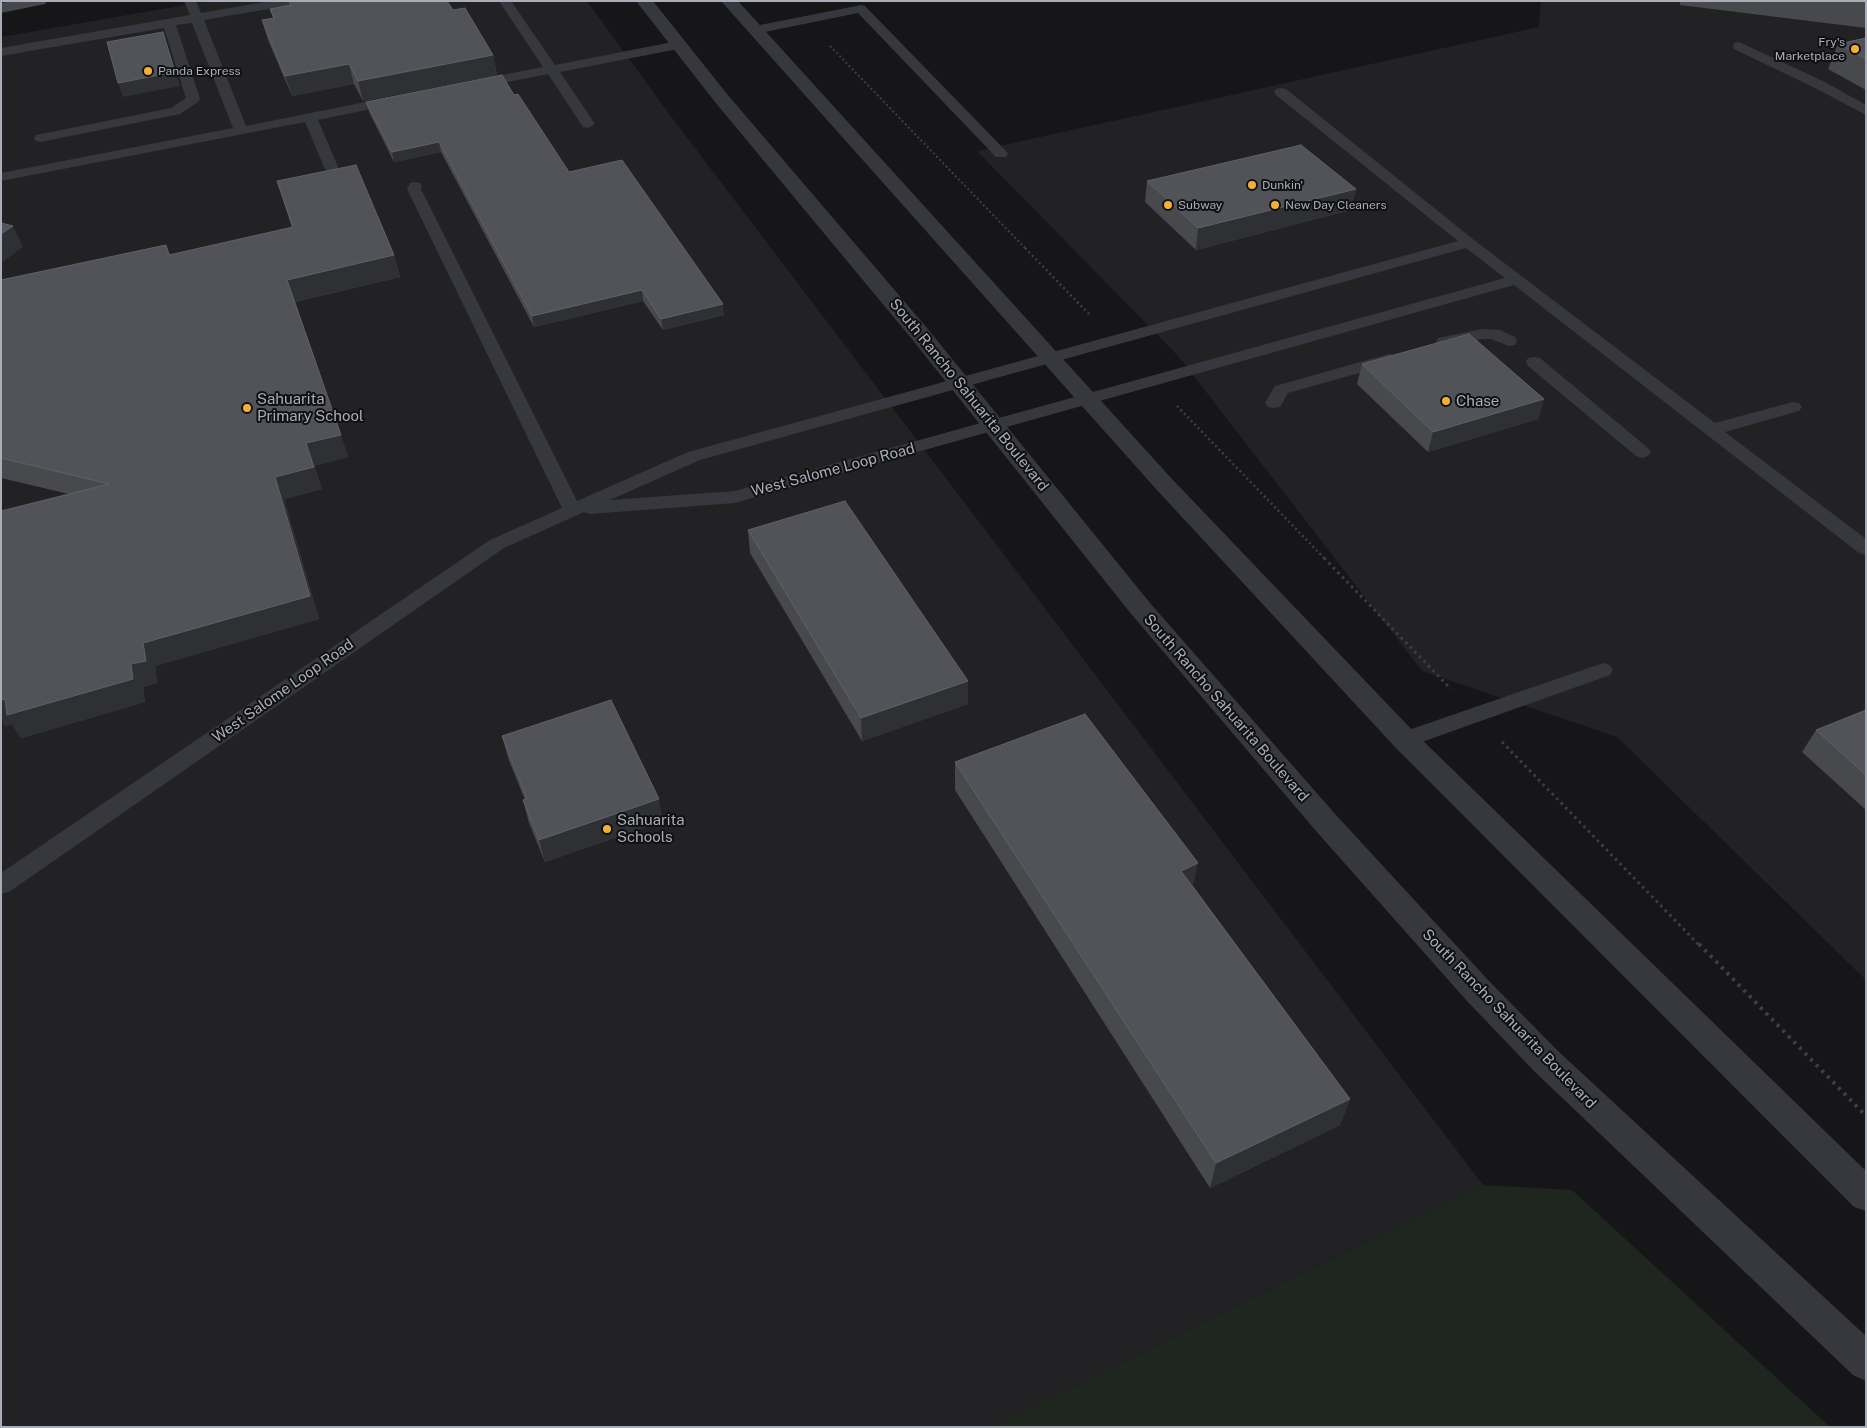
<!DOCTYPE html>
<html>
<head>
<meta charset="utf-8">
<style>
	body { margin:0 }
	#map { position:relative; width:1867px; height:1428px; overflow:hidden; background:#161618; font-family:"Public Sans",sans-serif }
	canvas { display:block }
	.frame { position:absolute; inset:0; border:2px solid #a8adb8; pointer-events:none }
</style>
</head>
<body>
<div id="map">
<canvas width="1867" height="1428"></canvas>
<div class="frame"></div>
</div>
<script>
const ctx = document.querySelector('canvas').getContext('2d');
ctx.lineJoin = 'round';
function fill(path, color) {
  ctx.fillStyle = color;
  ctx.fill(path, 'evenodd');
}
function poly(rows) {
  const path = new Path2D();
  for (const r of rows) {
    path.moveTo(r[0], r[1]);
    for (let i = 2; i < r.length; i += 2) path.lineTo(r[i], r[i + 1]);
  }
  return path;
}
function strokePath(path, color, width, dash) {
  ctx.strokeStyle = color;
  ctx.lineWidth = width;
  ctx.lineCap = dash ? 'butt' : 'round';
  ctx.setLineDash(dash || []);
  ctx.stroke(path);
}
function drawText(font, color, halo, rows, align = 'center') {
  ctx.font = font + ' "Public Sans",sans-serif';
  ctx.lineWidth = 4;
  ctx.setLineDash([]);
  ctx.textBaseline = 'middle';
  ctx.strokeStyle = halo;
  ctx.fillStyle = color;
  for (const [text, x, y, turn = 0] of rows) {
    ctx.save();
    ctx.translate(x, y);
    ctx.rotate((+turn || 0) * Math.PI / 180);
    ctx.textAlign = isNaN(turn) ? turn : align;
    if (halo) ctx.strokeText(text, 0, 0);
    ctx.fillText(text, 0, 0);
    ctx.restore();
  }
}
const built = poly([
	[208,1,587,1,673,119,1483,1185,989,1427,1,1427,1,37],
	[1541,1,1866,1,1866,980,1617,737,1422,671,1179,357,977,151,1539,27]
]);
const green = poly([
	[1483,1185,1572,1190,1830,1427,989,1427]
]);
const pathFar3 = poly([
	[830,46,1026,249]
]);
const pathFar2 = poly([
	[1025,248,1090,315],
	[1177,406,1325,559]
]);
const pathFar1 = poly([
	[1324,558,1451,689],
	[1502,742,1700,946]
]);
const path = poly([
	[1699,944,1866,1116]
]);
const service = poly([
	[184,1,196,1,201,13,270,1,298,1,292,5,204,20,246,126,395,96,402,100,395,104,318,120,339,169,337,172,332,173,327,172,325,169,305,122,1,181,1,173,233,128,192,23,176,25,200,99,198,102,180,114,41,142,36,141,34,138,36,135,171,108,186,98,164,28,1,56,1,48,190,15,184,1],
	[499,1,511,1,555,65,678,41,684,45,678,49,560,72,595,124,588,128,583,127,548,74,477,88,472,87,470,84,472,81,543,67,499,1],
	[861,5,865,6,1006,151,1008,154,1006,157,996,157,858,13,755,34,749,30,755,26,861,5],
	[1739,42,1825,82,1866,105,1866,115,1815,88,1734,49,1733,46,1734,43,1739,42],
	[1281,88,1286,89,1474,240,1715,423,1793,402,1799,403,1802,407,1799,411,1725,432,1866,539,1866,555,1859,553,1514,285,735,503,590,514,584,512,504,548,9,892,1,894,1,873,490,540,562,508,407,189,410,183,415,182,420,183,422,186,421,189,577,501,688,452,1458,241,1276,95,1274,92,1276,89,1281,88],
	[1466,248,1505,278,735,491,610,500,700,460,1466,248],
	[1482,329,1500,330,1515,337,1517,341,1515,345,1509,346,1491,339,1482,339,1444,347,1438,346,1436,342,1438,338,1482,329],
	[1389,354,1395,355,1397,359,1395,363,1288,393,1280,407,1274,408,1268,407,1265,403,1275,386,1389,354],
	[1534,357,1540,358,1648,448,1651,452,1648,456,1642,458,1636,456,1528,366,1526,362,1528,358,1534,357],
	[1603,663,1610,665,1613,670,1610,675,1405,748,1397,746,1394,740,1397,734,1603,663]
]);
const tertiary = poly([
	[636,1,653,1,727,94,927,328,1150,603,1336,815,1489,981,1558,1051,1866,1336,1866,1381,1853,1375,1534,1071,1467,1001,1316,831,1132,615,911,338,715,102,636,1],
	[721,1,738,1,1172,479,1415,733,1866,1171,1866,1211,1854,1207,1395,747,1156,489,721,1]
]);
const secondary = poly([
	[11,1,47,1,45,4,1,13,1,3,11,1]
]);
const wall = poly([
	[289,1,453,10,493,55,497,75,363,101,354,84,292,96,268,40,262,20,273,18,270,9,290,5],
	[1680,1,1866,1,1866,28,1680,5],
	[1866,38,1866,90,1828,69,1838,44],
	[514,95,569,172,724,315,663,330,643,301,534,327,441,152,394,162,369,112,366,102],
	[277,181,394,255,400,277,295,302,348,457,314,466,322,489,284,499,319,619,155,666,157,683,143,687,145,702,21,738,12,724,5,726,69,494,1,478,1,280,166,245,170,255,292,228],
	[1147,181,1356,189,1351,210,1196,250,1145,202],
	[1362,364,1544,399,1538,419,1428,452,1357,384],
	[748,530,968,704,862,741,750,553],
	[1866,710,1866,810,1802,752,1816,730],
	[502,736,663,821,545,862,529,823,523,800,525,800,508,758],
	[955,762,1193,886,1350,1099,1340,1125,1210,1188,955,790]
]);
const shadedWall = poly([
	[163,32,180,86,123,97,118,83],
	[493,55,497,75,363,101,358,81],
	[349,64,354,84,292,96,285,76],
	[439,142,441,152,394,162,392,152],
	[1356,189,1351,210,1196,250,1198,228],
	[13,226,23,247,1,263,1,234],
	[394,255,400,277,294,302,287,280],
	[642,290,643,301,534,327,532,316],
	[723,304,724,315,663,330,661,319],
	[1544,399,1538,419,1428,452,1433,432],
	[341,435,348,457,314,466,322,489,284,499,319,619,155,666,157,683,143,687,145,702,21,738,12,724,5,726,1,720,1,700,131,664,143,643,275,477,306,443],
	[968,681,968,704,862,741,861,718],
	[659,799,663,821,545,862,539,840],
	[1198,863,1192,891,1181,871],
	[1350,1099,1340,1125,1210,1188,1216,1163]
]);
const building = poly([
	[289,1,447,1,453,10,465,8,493,55,358,81,349,64,285,76,262,20,274,18,270,9,291,5,289,1],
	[163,32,175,72,118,83,107,42,163,32],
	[1866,38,1866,59,1838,44,1866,38],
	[502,75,514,95,518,94,569,172,622,160,723,304,661,319,642,290,532,316,439,142,392,152,366,102,502,75],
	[1301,145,1356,189,1198,228,1147,181,1301,145],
	[356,165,394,255,287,280,341,435,306,443,314,467,275,477,310,596,143,643,146,661,131,664,133,679,7,715,5,699,1,700,1,511,109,484,1,458,1,280,166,245,169,255,293,227,277,181,356,165],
	[1,223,13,226,1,234,1,223],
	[1469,334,1544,399,1433,432,1362,364,1469,334],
	[845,501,968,681,861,718,748,530,845,501],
	[611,700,659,799,539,840,523,800,527,799,502,736,611,700],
	[1866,710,1866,775,1816,730,1866,710],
	[1085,714,1198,863,1181,871,1350,1099,1216,1163,955,762,1085,714]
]);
const markers = [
	[1855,49,5,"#f2b134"],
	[148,71,5,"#f2b134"],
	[1252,185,5,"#f2b134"],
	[1168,205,5,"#f2b134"],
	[1275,205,5,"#f2b134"],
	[1446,401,5,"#f2b134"],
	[247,408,5,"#f2b134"],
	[607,829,5,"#f2b134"]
];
const farPoinames = [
	["Fry's",1845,42,"right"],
	["Marketplace",1845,56,"right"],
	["Panda Express",158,71],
	["Dunkin'",1262,185],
	["Subway",1178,205],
	["New Day Cleaners",1285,205]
];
const streetNames = [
	["South Rancho Sahuarita Boulevard",969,395,51],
	["West Salome Loop Road",833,470,-15],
	["West Salome Loop Road",283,691,-35],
	["South Rancho Sahuarita Boulevard",1226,708,49],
	["South Rancho Sahuarita Boulevard",1509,1019,46]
];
const poiNames = [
	["Sahuarita",257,399],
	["Primary School",257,416],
	["Chase",1456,401],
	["Sahuarita",617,820],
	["Schools",617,837]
];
fill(built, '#222225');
fill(green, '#1e261f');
strokePath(pathFar3, '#3d3f44', 2, [2, 2.5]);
strokePath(pathFar2, '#3d3f44', 2.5, [2, 3]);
strokePath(pathFar1, '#3d3f44', 3, [2.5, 4]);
strokePath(path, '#3d3f44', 4, [3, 5]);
fill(service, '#37383d');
fill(tertiary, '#37383d');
fill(secondary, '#45474d');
fill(wall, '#47494d');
fill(shadedWall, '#2f3033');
fill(building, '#525359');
strokePath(building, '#5f6168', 1);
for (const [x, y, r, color] of markers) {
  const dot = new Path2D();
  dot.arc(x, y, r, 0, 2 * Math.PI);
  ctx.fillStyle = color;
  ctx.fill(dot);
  strokePath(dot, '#111113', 2);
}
drawText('12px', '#a8adb8', '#111113', farPoinames, 'left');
drawText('15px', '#a8adb8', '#111113', streetNames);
drawText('15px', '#a8adb8', '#111113', poiNames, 'left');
</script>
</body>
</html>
